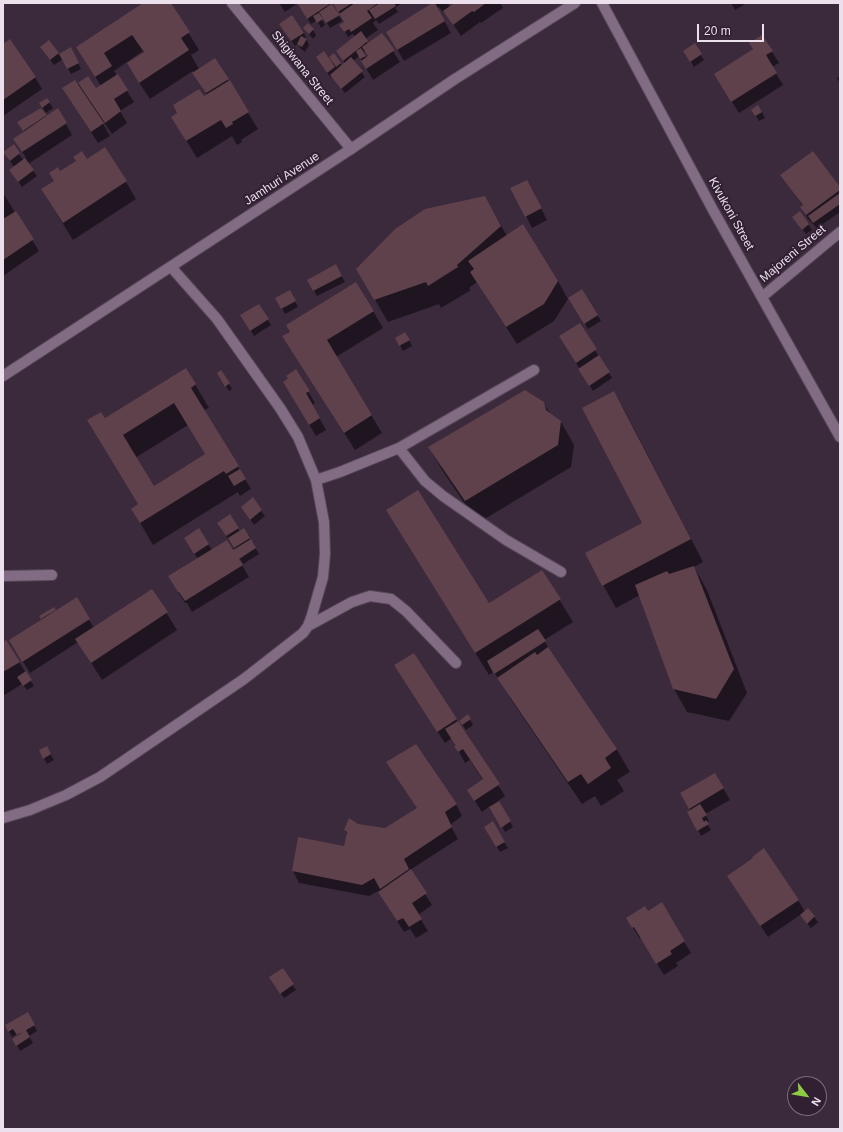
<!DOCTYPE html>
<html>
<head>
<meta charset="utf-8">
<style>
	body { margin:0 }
	#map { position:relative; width:843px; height:1132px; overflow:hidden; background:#3b293c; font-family:Arial,sans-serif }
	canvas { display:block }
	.frame { position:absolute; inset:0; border:4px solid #ece0ed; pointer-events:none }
	.north { position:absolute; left:787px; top:1076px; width:40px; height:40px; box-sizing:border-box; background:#311f32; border:1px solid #7c6c7d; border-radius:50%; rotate:121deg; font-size:11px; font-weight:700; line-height:16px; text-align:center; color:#ece0ed }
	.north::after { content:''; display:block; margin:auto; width:14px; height:18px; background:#8ecd43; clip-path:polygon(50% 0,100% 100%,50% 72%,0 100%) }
	.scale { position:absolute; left:697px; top:24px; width:67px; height:18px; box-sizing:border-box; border:2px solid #ece0ed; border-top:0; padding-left:5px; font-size:12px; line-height:14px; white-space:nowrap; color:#ece0ed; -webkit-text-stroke:3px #311f32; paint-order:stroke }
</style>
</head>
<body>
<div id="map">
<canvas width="843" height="1132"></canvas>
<div class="frame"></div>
<div class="north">N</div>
<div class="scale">20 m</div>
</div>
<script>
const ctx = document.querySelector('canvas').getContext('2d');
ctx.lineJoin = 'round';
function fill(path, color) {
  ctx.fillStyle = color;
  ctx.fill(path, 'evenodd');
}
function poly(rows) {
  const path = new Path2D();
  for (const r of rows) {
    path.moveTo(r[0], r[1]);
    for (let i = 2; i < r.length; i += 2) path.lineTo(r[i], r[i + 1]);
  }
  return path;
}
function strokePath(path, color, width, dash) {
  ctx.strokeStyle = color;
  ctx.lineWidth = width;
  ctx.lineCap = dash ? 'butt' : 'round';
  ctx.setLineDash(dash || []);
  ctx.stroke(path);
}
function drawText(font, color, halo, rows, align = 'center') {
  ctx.font = font + ' Arial,sans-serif';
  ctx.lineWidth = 4;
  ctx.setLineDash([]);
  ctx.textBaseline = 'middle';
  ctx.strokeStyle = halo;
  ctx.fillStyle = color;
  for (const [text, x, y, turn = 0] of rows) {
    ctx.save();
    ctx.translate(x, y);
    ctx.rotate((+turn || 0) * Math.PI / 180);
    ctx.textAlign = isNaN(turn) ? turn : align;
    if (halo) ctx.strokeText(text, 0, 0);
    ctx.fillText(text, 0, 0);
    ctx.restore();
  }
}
const shadow = poly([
	[145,3,170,3,199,50,191,55,199,69,215,59,258,129,241,140,242,142,237,145,232,136,197,158,183,135,179,114,207,95,193,71,150,99,138,81,144,53,143,51,114,71,134,102,120,111,127,123,112,134,103,121,102,122,110,136,98,143,63,89,77,84,88,77,96,90,101,86,88,65],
	[279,3,325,3,328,8,332,5,342,21,330,28,323,16,321,18,325,25,321,28,317,20,311,24,298,3,285,12],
	[334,3,402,3,395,8,398,12,379,24,376,20,373,23,378,30,365,39,368,44,382,34,400,62,373,80,359,56,353,61,365,77,345,93,332,77,331,78,320,63,333,66,334,66,330,57,334,54,342,66,345,64,337,51,355,37,353,34,348,37,341,25,345,22],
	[365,51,369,57,366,58,363,53],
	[433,3,448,3,450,7,456,3,500,3,503,8,481,23,480,22,461,36,445,12,444,13,439,7,437,8,451,33,404,61,387,32],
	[731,3,747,3,735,10],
	[292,17,304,33,309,45,305,52,301,49,298,44,295,46,283,29],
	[304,28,313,30,316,35,313,39],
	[762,36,779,63,772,67,783,85,739,113,722,86,754,50],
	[49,42,59,55,71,48,81,69,71,74,63,59,54,65,41,48],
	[3,45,35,77,42,89,3,116],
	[694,45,704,60,694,67,685,51],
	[840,76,840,84,837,78],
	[47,99,53,108,46,113,40,104],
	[41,109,47,117,58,110,72,135,28,164,37,176,22,187,14,175,14,167,4,152,13,146,23,160,26,158,14,139,25,132,19,122],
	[762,112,765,118,759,121,756,116],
	[87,160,126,182,136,199,73,240,42,190,55,181,60,173],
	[782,175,840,189,840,212,817,228,808,219,802,207,803,206],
	[3,193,39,251,3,276],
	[533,193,547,220,532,228,526,216],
	[485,197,507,236,558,281,568,299,554,321,517,344,477,282,469,288,471,290,441,308,439,304,388,322,357,269],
	[800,213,812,230,806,234,797,223],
	[336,266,345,282,317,296,308,280],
	[581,290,601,321,588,329,569,298],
	[290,291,298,307,285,314,277,299],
	[258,305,271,325,254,336,245,321],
	[373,311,383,328,336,357,382,433,355,450,294,354],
	[579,324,612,378,593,391,567,348],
	[405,333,412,346,403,351,396,338],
	[186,369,209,408,204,410,251,489,240,496,238,492,153,545,132,509,139,505,104,419],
	[188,425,206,454,153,487,135,458],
	[296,371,315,403,312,405,326,430,316,436,284,382],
	[221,372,232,389,229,391,221,379],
	[614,392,627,415,703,562,694,567,707,590,747,693,729,721,687,712,674,689,640,595,616,608,603,585,643,524],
	[543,403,550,413,561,422,574,445,571,467,478,523,442,470,429,447],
	[252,499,265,516,254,525,245,512],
	[230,516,240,532,249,538,259,554,243,564,230,541,221,529],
	[401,533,489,605,542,571,573,622,544,640,551,653,617,750,630,772,617,780,624,791,601,806,595,796,582,804,512,701,494,672,489,675],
	[188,544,208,544,212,550,242,565,249,577,192,612,187,603,185,603,169,577,198,559],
	[152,590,177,630,102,680,78,642,30,673,17,652,43,620,41,616,54,608,56,612,76,599,94,628],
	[3,643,19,662,34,686,27,690,22,684,3,696],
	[414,654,505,796,498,801,513,827,505,832,490,806,482,812,468,790,483,780,470,760,465,763,452,738,445,743,402,677],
	[468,716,473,725,466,730,460,721],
	[46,747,54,760,47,764,40,751],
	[723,788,730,800,705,814,709,821,706,822,711,830,701,836,689,812,691,811,681,794],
	[456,804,462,816,450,825,458,839,410,870,432,905,418,915,428,931,416,938,410,929,404,932,378,891,369,896,299,883,293,871,299,838,344,848,347,834,345,830,358,825,385,829],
	[492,823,508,848,500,852,485,827],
	[728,876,798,900,805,912,808,909,818,922,811,928,800,915,768,937],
	[661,904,691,953,676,963,678,966,664,975,641,938,640,939,627,918,648,912],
	[283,969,296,990,284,998,274,983],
	[28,1014,37,1031,29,1036,33,1043,20,1051,14,1039,18,1036,17,1034,12,1037,6,1026]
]);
const building = poly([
	[143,3,171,3,190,32,181,38,189,50,139,83,127,63,144,52,132,35,104,53,112,66,95,77,76,47],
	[297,3,327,3,328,5,307,19],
	[333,3,352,3,338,12],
	[355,3,378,3,367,11,372,18,351,32,349,29,344,32,339,25,344,22,340,15,326,23,319,12,332,4,339,14],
	[380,3,394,3,396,6,375,19,369,10],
	[432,3,435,3,445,21,397,50,386,32],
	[454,3,486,3,474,12,472,11,453,25,443,11],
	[319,13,323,19,317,23,313,16],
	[292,15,304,33,291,41,279,24],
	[308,23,314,29,309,34,303,28],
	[361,31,368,41,343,61,336,51],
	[382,33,395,50,366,69,361,61,368,56,362,47],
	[762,35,773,51,766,55,777,73,731,102,714,74,753,49,749,43],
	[301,36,307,39,302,47,297,44],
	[10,39,36,77,3,100,3,44],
	[49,40,59,53,50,60,40,47],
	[695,43,702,54,690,62,683,51],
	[71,47,79,63,67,69,59,54],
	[361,48,366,56,360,59,356,51],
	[324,51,335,67,327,73,316,57],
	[334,53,341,63,336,67,329,57],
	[351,57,363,71,341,89,330,75],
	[215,58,229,79,206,93,192,73],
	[118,74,128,90,114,99,121,111,105,123,78,83,88,76,96,88],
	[75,80,104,123,91,132,62,88],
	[230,80,249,112,232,122,233,124,226,128,221,120,186,141,171,117,177,113,173,105,199,89,204,96],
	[47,98,50,102,42,108,39,103],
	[758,105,762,112,755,116,751,110],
	[41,108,47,115,23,131,17,122],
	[58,108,67,123,22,152,13,139],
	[14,144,20,153,10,161,3,152],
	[105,147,127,181,63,223,41,189,54,181,49,173,58,167,60,171,76,161,73,157,82,151,87,159],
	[813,151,840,187,840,190,806,215,800,207,803,205,780,175],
	[25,158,34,170,18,182,9,170],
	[527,180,542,208,525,217,510,188],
	[840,193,840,204,813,223,808,216],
	[485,196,501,226,457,265,458,267,428,286,426,282,374,300,356,269,395,229,425,209],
	[16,211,34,239,3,260,3,219],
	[800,211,809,224,802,230,792,217],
	[523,224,558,281,544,304,506,327,470,272,474,269,468,261],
	[336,264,342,276,313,291,307,280],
	[356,282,374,311,327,340,372,415,344,433,282,336,290,332,286,325],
	[582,289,598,315,584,324,568,298],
	[290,290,296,301,281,309,275,298],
	[259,304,269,319,250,331,240,315],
	[580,323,597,349,576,363,559,336],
	[405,332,410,340,399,346,395,338],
	[599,355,610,372,589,386,578,369],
	[186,368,196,384,191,388,239,466,226,474,224,471,140,523,131,509,138,504,87,420,101,412,105,418],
	[174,403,205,454,154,486,123,435],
	[296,369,310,391,306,393,320,418,309,425,283,382,288,378,286,376],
	[221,370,230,383,225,387,217,373],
	[525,390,544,402,546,410,561,421,558,445,465,501,428,447],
	[614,391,691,539,602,586,585,553,642,523,582,408],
	[240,469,246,479,234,486,228,476],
	[418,490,489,603,542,570,561,599,475,653,386,510],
	[253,497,262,510,250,520,241,507],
	[230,514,239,528,226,536,217,523],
	[199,528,209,544,194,554,184,538],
	[244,528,250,538,234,548,228,538],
	[251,539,256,548,239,559,243,565,185,601,179,592,178,592,168,576,227,540,233,550],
	[694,566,734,669,716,699,673,689,635,585,667,571,669,574],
	[152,589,168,612,91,663,75,639],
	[77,597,90,619,22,662,9,640],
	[54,607,56,610,41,619,39,616],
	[538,629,546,641,494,674,487,661],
	[6,640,20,662,3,672,3,642],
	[548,647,617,749,605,758,611,768,588,784,581,774,568,782,497,678,535,652,537,655],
	[414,653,457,719,437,732,394,665],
	[26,671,32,680,23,686,17,677],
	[468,714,471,719,462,725,459,721],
	[458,721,500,784,474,801,467,790,483,779,463,749,458,752,454,746,456,746,445,729],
	[416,744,457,804,445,812,452,827,404,859,409,869,380,889,374,878,362,885,292,871,298,837,344,846,347,832,344,830,349,818,358,824,385,828,417,808,386,762],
	[47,746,51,754,43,759,39,750],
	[715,773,724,788,689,809,680,793],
	[499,801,511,821,501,828,489,807],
	[700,804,707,815,702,818,704,822,706,820,709,824,697,831,687,812],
	[493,821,505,842,496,847,484,827],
	[764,848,799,900,760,926,727,876,753,858,752,857],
	[411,869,427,893,412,903,422,919,409,927,403,918,397,921,378,892],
	[662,902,685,941,670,951,672,954,656,964,634,927,632,928,626,918,645,906,648,911],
	[808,908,815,916,807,924,800,915],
	[283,968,294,984,280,994,269,977],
	[28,1012,35,1025,26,1030,30,1037,16,1046,12,1039,23,1032,17,1035,13,1029,8,1032,5,1025]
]);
const service = poly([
	[399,448,425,481,443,496,506,540,561,572],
	[316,480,340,472,399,448,534,370],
	[3,576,52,575],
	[308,626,352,602,370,596,391,599,406,611,456,663],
	[3,818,30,810,66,795,100,777,244,679,303,633,308,626,312,615,323,577,325,554,324,522,316,480,298,437,280,408,217,319,171,267]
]);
const minor = poly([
	[232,3,351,149],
	[762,297,840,232]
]);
const tertiary = poly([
	[602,3,713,210,840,437],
	[3,376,351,149,455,79,575,3]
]);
const streetNames = [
	["Shigiwana Street",302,68,51],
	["Jamhuri Avenue",282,179,-33],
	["Kivukoni Street",731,214,61],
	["Majoreni Street",793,254,-40]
];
fill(shadow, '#0007');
fill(building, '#5e414b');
strokePath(service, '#574758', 12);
strokePath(minor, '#574758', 12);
strokePath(tertiary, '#574758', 12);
strokePath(service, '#816c83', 10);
strokePath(minor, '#816c83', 10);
strokePath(tertiary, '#816c83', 10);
drawText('12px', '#ece0ed', '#311f32', streetNames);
</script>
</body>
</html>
